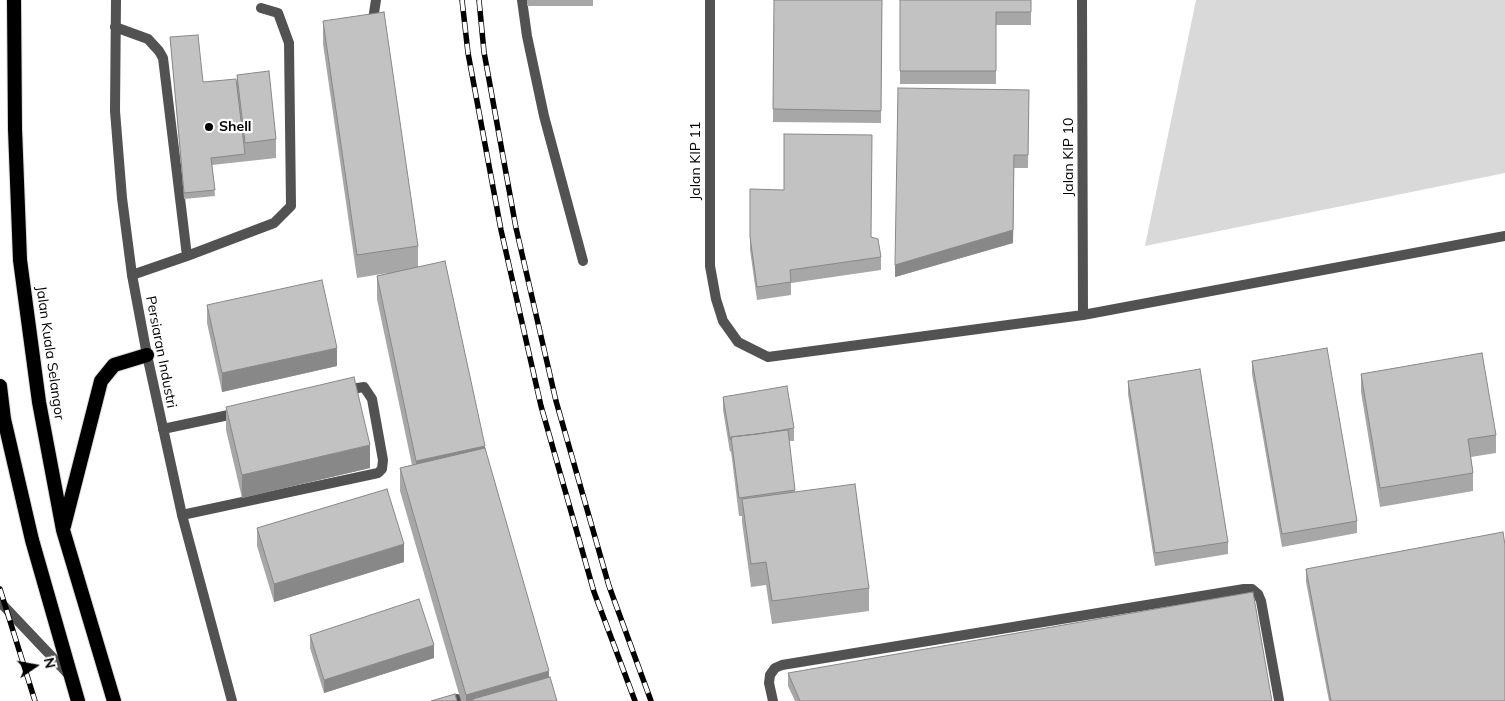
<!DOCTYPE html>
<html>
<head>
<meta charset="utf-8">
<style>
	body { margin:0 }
	#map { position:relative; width:1505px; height:701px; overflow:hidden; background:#fff; font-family:Mulish,sans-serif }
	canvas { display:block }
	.north { position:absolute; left:10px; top:641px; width:50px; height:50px; -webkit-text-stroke:4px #fff; paint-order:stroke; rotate:78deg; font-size:14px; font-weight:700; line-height:20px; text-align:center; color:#000 }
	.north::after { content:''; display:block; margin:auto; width:18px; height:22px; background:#000; clip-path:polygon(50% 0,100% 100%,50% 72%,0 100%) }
</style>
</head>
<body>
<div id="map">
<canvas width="1505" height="701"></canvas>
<div class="north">N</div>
</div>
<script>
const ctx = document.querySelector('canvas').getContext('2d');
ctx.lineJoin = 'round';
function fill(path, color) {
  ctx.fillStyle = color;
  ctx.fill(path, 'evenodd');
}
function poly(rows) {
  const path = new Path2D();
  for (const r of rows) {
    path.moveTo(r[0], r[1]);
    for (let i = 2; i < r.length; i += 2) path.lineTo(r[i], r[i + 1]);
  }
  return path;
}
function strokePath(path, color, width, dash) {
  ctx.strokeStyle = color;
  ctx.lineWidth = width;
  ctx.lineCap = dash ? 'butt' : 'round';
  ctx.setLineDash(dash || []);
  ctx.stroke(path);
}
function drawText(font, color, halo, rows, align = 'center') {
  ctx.font = font + ' Mulish,sans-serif';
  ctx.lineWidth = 4.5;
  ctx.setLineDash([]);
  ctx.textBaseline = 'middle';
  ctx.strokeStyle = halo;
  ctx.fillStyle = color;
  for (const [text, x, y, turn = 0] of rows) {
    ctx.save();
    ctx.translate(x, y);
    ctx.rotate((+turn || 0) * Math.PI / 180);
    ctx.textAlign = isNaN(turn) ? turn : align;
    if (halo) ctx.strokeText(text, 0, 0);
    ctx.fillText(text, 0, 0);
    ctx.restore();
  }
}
const green = poly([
	[1196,0,1505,0,1505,173,1145,246]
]);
const service = poly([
	[522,0,527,36,544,116,583,261],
	[372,26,376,0],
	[115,27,148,39,159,51,163,58,187,256],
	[132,275,187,256,274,223,291,206,289,43,278,13,261,8],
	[163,429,238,413],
	[182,515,378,473,382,469,383,460,372,399,364,387,345,390],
	[449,701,457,699,458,701],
	[773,701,769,683,770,675,775,668,782,665,1244,589,1252,589,1258,594,1261,601,1279,700]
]);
const minor = poly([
	[710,0,710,266,716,299,723,321,738,342,768,357,1083,315,1505,236],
	[1082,0,1083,315],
	[0,602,71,677]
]);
const tertiary = poly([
	[116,0,115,111,122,198,132,275,147,355,182,515,232,701]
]);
const trunk = poly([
	[14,0,15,129,20,260,39,402,63,530,114,701],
	[0,386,4,419,32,540,78,701],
	[64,526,101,381,114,365,147,355]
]);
const rail = poly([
	[462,0,468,53,501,230,541,406,594,592,635,701],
	[479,0,484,52,516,228,556,401,609,586,651,701],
	[0,589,35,701]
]);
const wall = poly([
	[527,0,593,0,593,6,527,6],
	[774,0,882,0,881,123,773,122],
	[900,0,1031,0,1031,25,996,25,996,84,900,84],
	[323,21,418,246,418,267,485,448,549,677,557,701,461,701,400,491,400,468,412,465,377,299,377,276,388,273,357,278,323,44],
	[170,37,203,82,237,85,237,75,276,139,276,158,212,165,215,196,184,199],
	[1029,90,1028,168,1014,168,1013,243,895,277],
	[750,189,871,237,881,257,881,270,791,283,791,295,757,300,750,250],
	[207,305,337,366,222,392,207,323],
	[1252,361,1357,521,1357,533,1282,547,1252,374],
	[1361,374,1496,435,1496,453,1471,457,1473,473,1473,491,1380,507,1361,392],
	[1128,381,1228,542,1228,554,1155,566,1128,394],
	[723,397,794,428,794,441,789,441,795,492,869,588,869,611,772,624,766,585,751,587,742,522,742,516,739,516,731,451,730,452,723,410],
	[226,407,370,468,242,498,226,430],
	[257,528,404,562,274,602,257,546],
	[1306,569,1505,701,1329,701,1306,582],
	[310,635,434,658,324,693,310,648],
	[788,673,1272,701,795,701,788,686]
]);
const shadedWall = poly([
	[1014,155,1013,243,895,277,895,265],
	[337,348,337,366,222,392,222,373],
	[370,445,370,468,242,498,242,475],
	[485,446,485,469,416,484,416,461],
	[404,544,404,562,274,602,274,584],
	[434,645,434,658,324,693,324,680],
	[549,671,549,693,473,699,473,701,466,701,466,695]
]);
const building = poly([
	[774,0,882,0,881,111,773,109,774,0],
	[900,0,1031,0,1031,12,996,12,996,71,900,71,900,0],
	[384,12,418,246,357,255,323,21,384,12],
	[198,35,203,82,236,79,245,154,211,158,215,190,184,193,170,37,198,35],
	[269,71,276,139,245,143,237,75,269,71],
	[898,88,1029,90,1028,155,1014,155,1013,230,895,265,898,88],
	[784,134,872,135,871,237,878,239,881,257,790,270,791,282,757,287,750,237,750,189,784,190,784,134],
	[445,261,485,446,416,461,377,276,445,261],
	[322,280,337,348,222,373,207,305,322,280],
	[1327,348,1357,521,1282,534,1252,361,1327,348],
	[1482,353,1496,435,1468,439,1473,473,1380,488,1361,374,1482,353],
	[1200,369,1228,542,1155,553,1128,381,1200,369],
	[354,377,370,445,242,475,226,407,354,377],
	[787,386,794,428,758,434,731,437,731,439,730,439,723,397,787,386],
	[788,430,795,490,739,498,731,437,788,430],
	[485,448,549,671,466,695,400,468,485,448],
	[855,484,869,588,772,601,766,562,751,564,742,499,855,484],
	[387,489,404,544,274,584,257,528,387,489],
	[1503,532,1505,545,1505,701,1331,701,1306,569,1503,532],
	[1253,592,1272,701,800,701,788,673,1253,592],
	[419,599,434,645,324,680,310,635,419,599],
	[550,677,557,701,473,701,473,699,550,677],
	[455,694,457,701,431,701,455,694]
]);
const markers = [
	[209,127,5,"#000"]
];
const poiNames = [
	["Shell",219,127]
];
const streetNames = [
	["Jalan KIP 10",1069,157,-90],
	["Jalan KIP 11",696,161,-90],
	["Persiaran Industri",161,352,79],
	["Jalan Kuala Selangor",50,353,82]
];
fill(green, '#d9d9d9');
strokePath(trunk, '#dbdbdb', 16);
strokePath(service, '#525252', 10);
strokePath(minor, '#525252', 10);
strokePath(tertiary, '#525252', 10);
strokePath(trunk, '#000', 14);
strokePath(rail, '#000', 5.5);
strokePath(rail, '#fff', 4, [11]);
fill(wall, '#a7a7a7');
fill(shadedWall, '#888');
fill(building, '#c2c2c2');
strokePath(building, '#888', 1);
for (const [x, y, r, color] of markers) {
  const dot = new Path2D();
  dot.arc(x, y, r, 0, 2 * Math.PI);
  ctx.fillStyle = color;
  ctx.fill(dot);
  strokePath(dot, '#fff', 2);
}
drawText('bold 14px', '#000', '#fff', poiNames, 'left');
drawText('14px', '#000', '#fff', streetNames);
</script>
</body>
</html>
